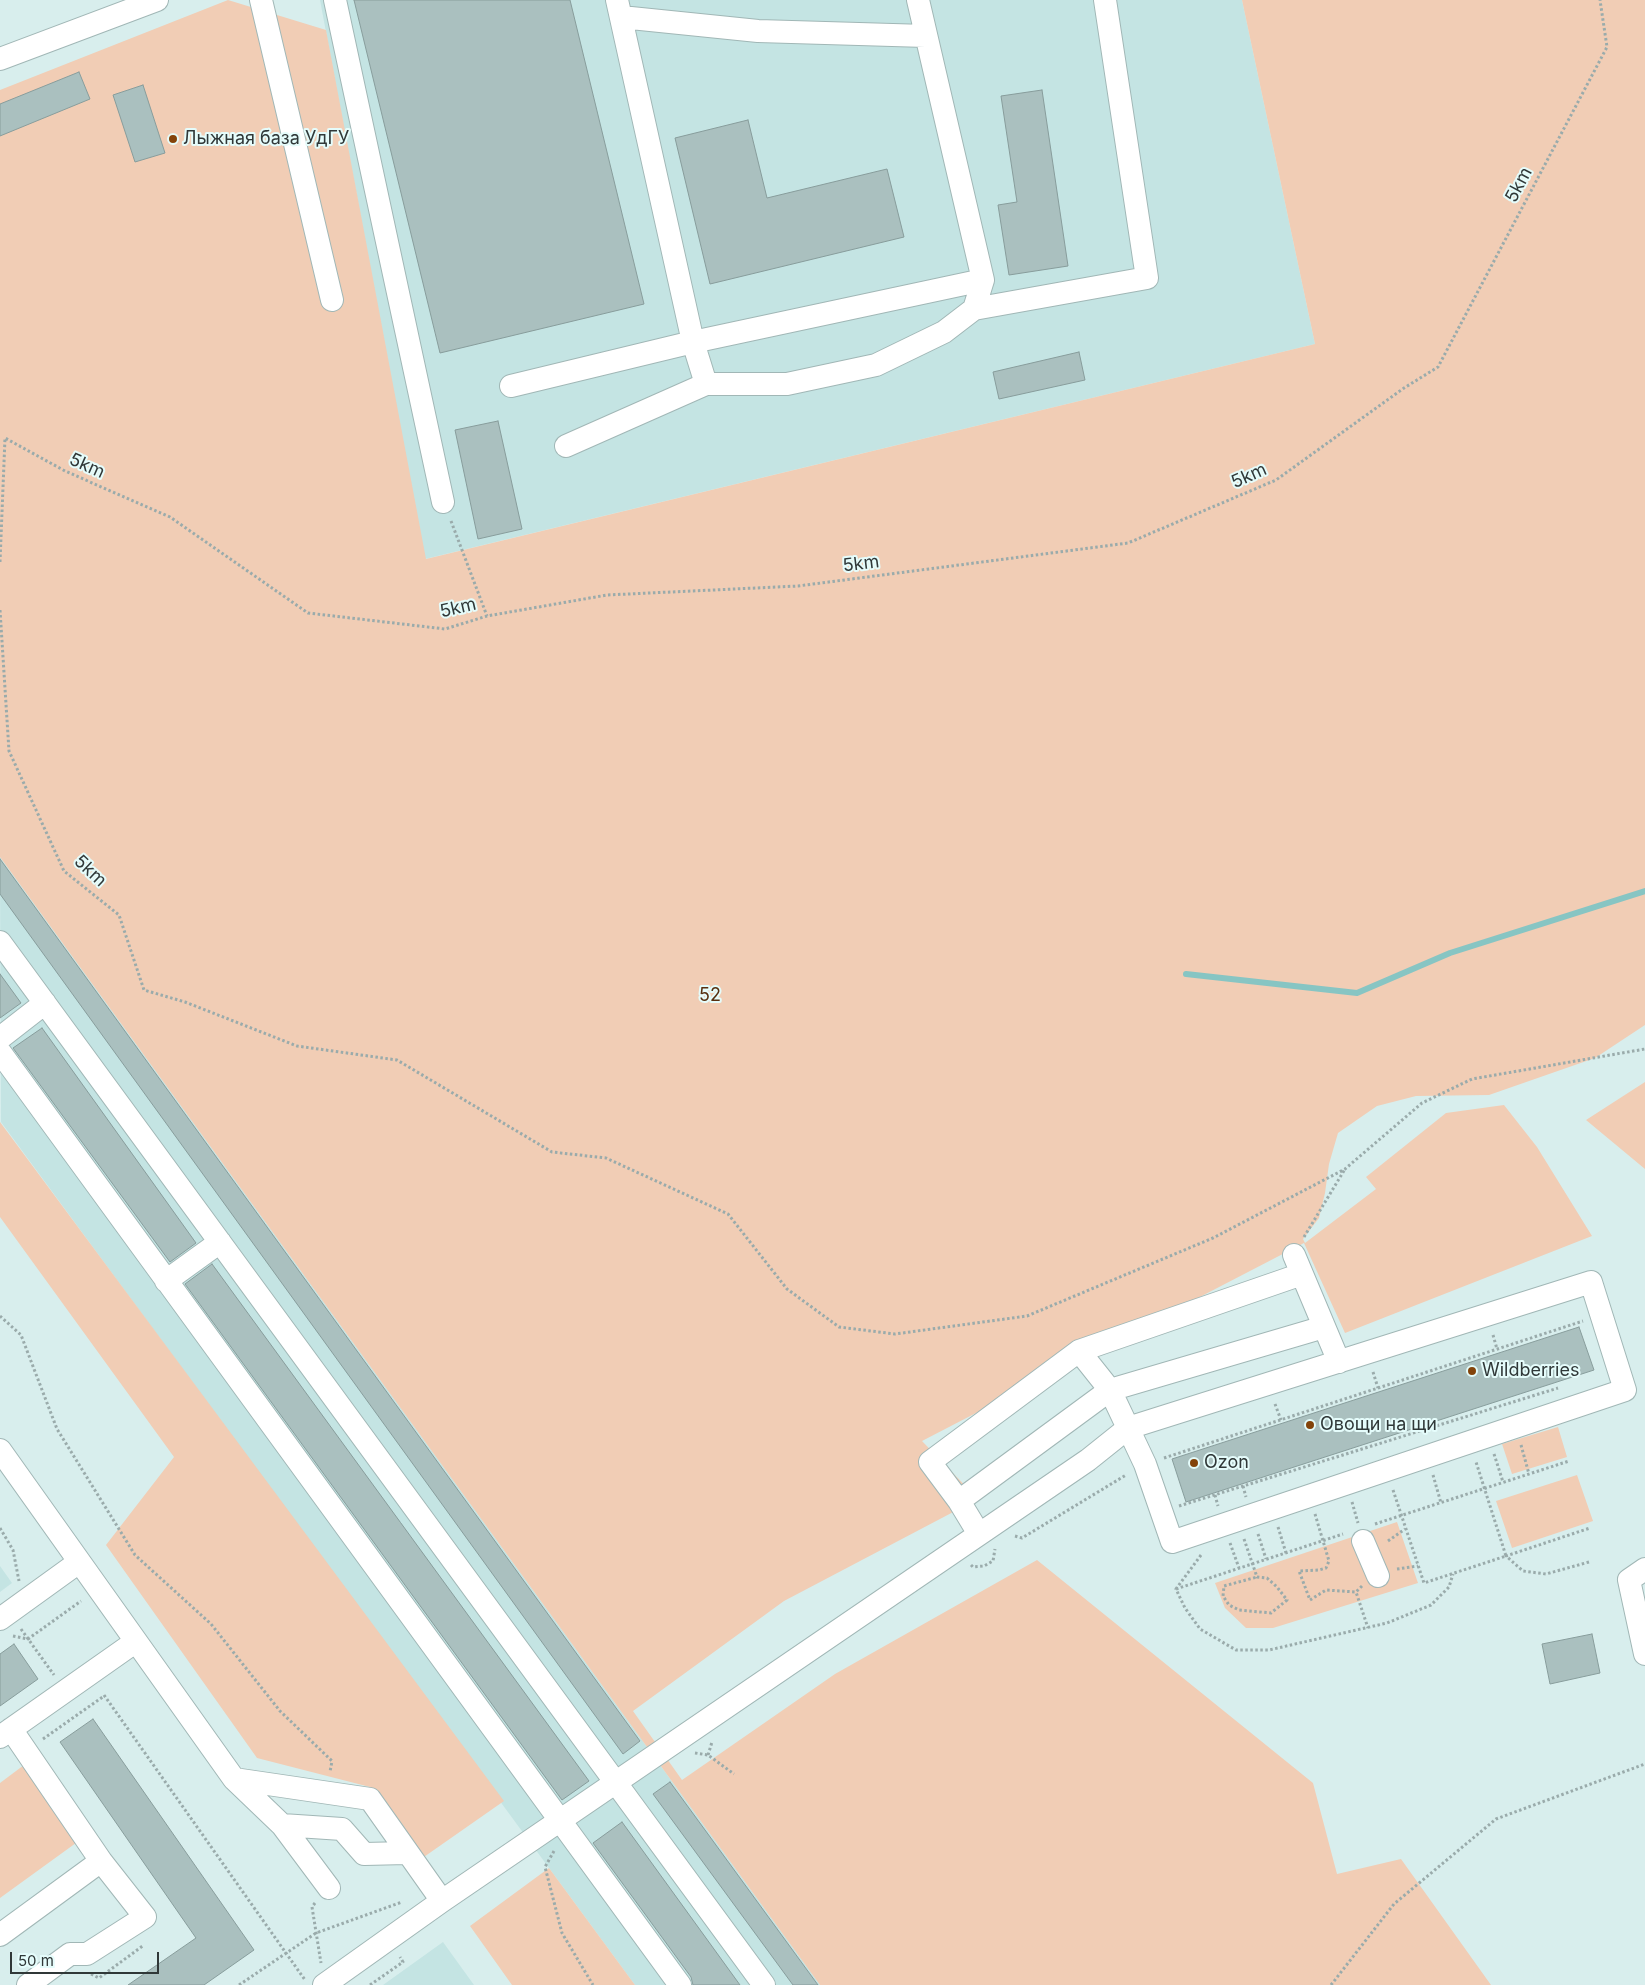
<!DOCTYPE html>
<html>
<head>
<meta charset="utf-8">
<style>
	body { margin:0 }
	#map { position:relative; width:1645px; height:1985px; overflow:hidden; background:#d8eeed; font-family:Inter,sans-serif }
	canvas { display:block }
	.scale { position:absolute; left:10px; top:1952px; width:149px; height:22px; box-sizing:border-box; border:2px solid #303838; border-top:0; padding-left:6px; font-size:15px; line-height:18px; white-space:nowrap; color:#303838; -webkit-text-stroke:4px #e5fcfb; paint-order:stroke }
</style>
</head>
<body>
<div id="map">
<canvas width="1645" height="1985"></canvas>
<div class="scale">50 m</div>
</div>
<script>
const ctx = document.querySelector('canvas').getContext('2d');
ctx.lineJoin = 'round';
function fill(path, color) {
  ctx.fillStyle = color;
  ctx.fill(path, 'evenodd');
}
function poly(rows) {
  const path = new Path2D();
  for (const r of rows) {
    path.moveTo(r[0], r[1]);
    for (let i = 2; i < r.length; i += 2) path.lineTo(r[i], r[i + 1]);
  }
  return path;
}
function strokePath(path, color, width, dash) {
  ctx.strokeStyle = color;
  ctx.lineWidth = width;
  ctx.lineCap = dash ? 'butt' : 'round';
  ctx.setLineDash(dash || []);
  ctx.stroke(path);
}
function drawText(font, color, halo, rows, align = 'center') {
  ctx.font = font + ' Inter,sans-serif';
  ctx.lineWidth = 4;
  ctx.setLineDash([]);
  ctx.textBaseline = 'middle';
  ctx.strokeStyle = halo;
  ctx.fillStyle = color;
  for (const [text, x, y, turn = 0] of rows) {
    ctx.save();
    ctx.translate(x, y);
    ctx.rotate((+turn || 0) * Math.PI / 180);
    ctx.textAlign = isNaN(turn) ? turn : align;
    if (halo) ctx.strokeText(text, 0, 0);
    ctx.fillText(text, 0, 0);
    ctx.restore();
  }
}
const built = poly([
	[320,0,1242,0,1315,344,425,559],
	[0,857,820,1985,635,1985,1,1122],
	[0,1566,12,1583,0,1592],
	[443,1942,474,1985,383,1985]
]);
const green = poly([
	[228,0,326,30,426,559,1315,344,1242,0,1645,0,1645,1025,1595,1058,1489,1095,1416,1096,1377,1106,1338,1133,1329,1164,1325,1193,1319,1218,1303,1239,1305,1243,1376,1189,1366,1177,1446,1113,1504,1105,1537,1147,1592,1236,1345,1333,1304,1243,922,1441,978,1499,784,1601,633,1711,682,1780,835,1674,1037,1560,1313,1783,1337,1874,1401,1859,1491,1985,820,1985,0,857,0,90],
	[1645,1082,1645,1169,1586,1120],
	[0,1122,504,1801,421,1859,370,1787,257,1758,106,1545,174,1457,0,1217],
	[1558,1427,1567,1457,1512,1474,1502,1444],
	[1577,1475,1593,1521,1512,1548,1496,1501],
	[1397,1522,1418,1583,1273,1628,1246,1628,1225,1608,1215,1583],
	[32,1759,87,1835,0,1898,0,1783],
	[549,1868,635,1985,512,1985,470,1926]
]);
const stream = poly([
	[1186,974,1357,993,1450,953,1645,891]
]);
const building = poly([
	[354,0,570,0,644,304,440,353,354,0],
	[79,72,90,99,0,136,0,104,79,72],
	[143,85,165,153,135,162,113,95,143,85],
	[1042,90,1068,266,1009,275,998,205,1017,202,1001,96,1042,90],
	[748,120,767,198,887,169,904,237,710,284,675,138,748,120],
	[1079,352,1085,380,999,399,993,372,1079,352],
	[498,421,522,529,478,539,455,430,498,421],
	[0,859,640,1741,623,1754,0,894,0,859],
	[0,974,21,1003,0,1018,0,974],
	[42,1028,196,1243,170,1262,13,1048,42,1028],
	[212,1264,589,1781,562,1800,185,1284,212,1264],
	[1579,1327,1594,1370,1186,1502,1172,1459,1579,1327],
	[1592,1634,1600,1673,1550,1684,1542,1644,1592,1634],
	[14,1644,38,1679,0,1706,0,1654,14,1644],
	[93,1719,254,1950,204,1985,128,1985,196,1938,60,1742,93,1719],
	[670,1782,818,1985,793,1985,653,1794,670,1782],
	[622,1822,740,1985,693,1985,691,1977,593,1843,622,1822]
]);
const path = poly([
	[451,521,487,616],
	[0,562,5,438,65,471,170,517,308,613,445,629,487,616,607,595,798,586,1128,543,1276,480,1404,388,1438,367,1607,47,1600,0],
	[0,610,9,751,64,871,119,915,144,990,185,1002,297,1046,397,1060,552,1152,606,1158,728,1214,787,1289,839,1327,895,1334,1027,1316,1213,1238,1345,1169,1422,1103,1472,1079,1645,1049],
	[1304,1237,1345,1169],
	[0,1316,21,1335,57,1429,135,1555,211,1624,280,1711,332,1761,330,1772],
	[1493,1335,1497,1349],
	[1373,1372,1378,1388],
	[1275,1404,1281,1420],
	[1521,1445,1529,1474],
	[1494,1454,1503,1482],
	[1164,1458,1583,1321],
	[1433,1475,1441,1503],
	[1243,1486,1246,1497],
	[1393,1490,1424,1583,1506,1556,1476,1462],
	[1215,1495,1218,1506],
	[1352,1502,1358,1523],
	[1179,1506,1558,1388],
	[1315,1514,1329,1561,1326,1568,1319,1570,1299,1571,1310,1600,1326,1590,1356,1592],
	[1375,1524,1569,1461],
	[1278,1527,1286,1553],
	[0,1528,13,1550,19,1581],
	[1258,1534,1266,1559],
	[1015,1536,1022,1538,1126,1475],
	[1244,1539,1257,1577,1267,1578,1277,1587,1287,1600,1271,1613,1239,1610,1229,1605,1223,1596,1224,1586,1257,1577],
	[1388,1541,1405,1529],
	[1230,1543,1239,1568],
	[1201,1555,1176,1589,1185,1608,1200,1629,1236,1650,1269,1650,1387,1623,1431,1605,1449,1587,1453,1574],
	[1589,1562,1546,1574,1523,1571,1506,1556,1590,1528],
	[971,1565,973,1567,984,1566,993,1561,995,1549],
	[1397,1569,1418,1566],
	[1362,1586,1356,1592,1368,1628],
	[1176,1589,1343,1534],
	[21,1629,54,1675],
	[13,1636,28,1639,81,1601],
	[104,1695,305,1980],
	[43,1739,104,1696],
	[695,1753,708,1755,734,1774],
	[708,1755,712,1742],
	[554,1851,545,1867,562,1933,593,1985],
	[315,1903,312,1907,321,1963],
	[91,1974,99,1978,144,1945],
	[239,1985,316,1933,402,1902],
	[370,1985,403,1962,400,1957],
	[1331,1985,1394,1904,1496,1819,1645,1764]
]);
const minor = poly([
	[261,0,332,300],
	[335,0,443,502],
	[621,17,758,31,926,36],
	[0,59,157,0],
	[974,309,1147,278,1105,0],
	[706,384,693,342,983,280,918,0],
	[511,386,693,342,617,0],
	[566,446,706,384,787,384,876,365,944,332,974,309,983,280],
	[0,942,764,1985],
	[0,1038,45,1003],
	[0,1052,680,1985],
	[1294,1255,1339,1362],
	[166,1281,220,1242],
	[1079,1351,1302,1274],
	[0,1450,234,1779,370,1799,442,1901],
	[959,1501,1110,1390,1324,1327],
	[1363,1541,1378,1576],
	[1645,1569,1629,1580,1645,1654],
	[0,1619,79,1562],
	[0,1737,135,1642],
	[234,1779,282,1825,342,1829,364,1854,407,1853],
	[282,1825,329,1888],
	[0,1935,101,1861,11,1729],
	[28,1985,70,1954,87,1954,145,1917,101,1861],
	[324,1985,442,1901,1088,1460,1128,1428,1591,1282,1625,1390,1172,1542,1145,1464,1128,1428,1110,1390,1079,1351,930,1462,959,1501,979,1534]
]);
const markers = [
	[173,139,5,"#83430a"],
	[1472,1371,5,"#83430a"],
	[1310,1425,5,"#83430a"],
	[1194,1463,5,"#83430a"]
];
const poiNames = [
	["Лыжная база УдГУ",183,139],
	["Wildberries",1482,1371],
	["Овощи на щи",1320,1425],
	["Ozon",1204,1463]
];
const streetNames = [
	["5km",1519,185,-62],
	["5km",87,466,24],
	["5km",1249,476,-24],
	["5km",861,564,-7],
	["5km",458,608,-13],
	["5km",90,871,43]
];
const parkNames = [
	["52",710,996]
];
fill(built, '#c4e4e3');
fill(green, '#f1cdb5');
strokePath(stream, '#87c5c3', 6);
fill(building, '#aac0bf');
strokePath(building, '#889d9c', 1);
strokePath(minor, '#a1b7b6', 24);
strokePath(path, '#9aabab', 3, [2.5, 2.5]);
strokePath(minor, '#fff', 22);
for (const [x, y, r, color] of markers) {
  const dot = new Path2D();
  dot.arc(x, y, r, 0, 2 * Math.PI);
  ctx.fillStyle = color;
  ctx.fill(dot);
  strokePath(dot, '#e5fcfb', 2);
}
drawText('18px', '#303838', '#e5fcfb', poiNames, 'left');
drawText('18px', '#303838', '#e5fcfb', streetNames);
drawText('18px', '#582f0f', '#e5fcfb', parkNames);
</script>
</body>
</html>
